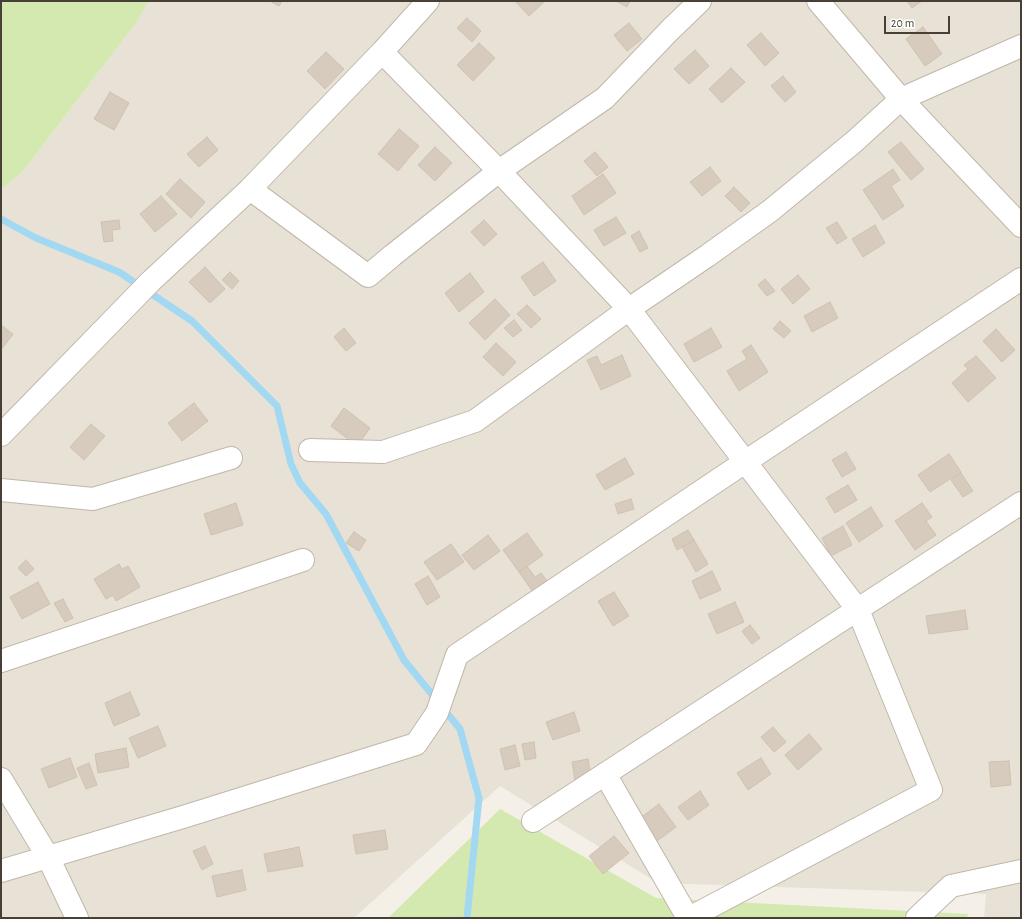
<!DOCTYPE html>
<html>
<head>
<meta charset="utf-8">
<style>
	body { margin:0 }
	#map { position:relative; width:1022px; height:919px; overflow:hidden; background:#f4f0e8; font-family:"Alegreya Sans",sans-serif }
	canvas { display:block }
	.frame { position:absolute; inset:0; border:2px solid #484036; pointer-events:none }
	.scale { position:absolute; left:884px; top:16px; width:66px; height:18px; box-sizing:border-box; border:2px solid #484036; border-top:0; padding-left:5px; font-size:12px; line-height:14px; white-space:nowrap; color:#484036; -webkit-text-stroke:3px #fff; paint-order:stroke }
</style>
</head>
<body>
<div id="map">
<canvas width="1022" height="919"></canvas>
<div class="frame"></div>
<div class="scale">20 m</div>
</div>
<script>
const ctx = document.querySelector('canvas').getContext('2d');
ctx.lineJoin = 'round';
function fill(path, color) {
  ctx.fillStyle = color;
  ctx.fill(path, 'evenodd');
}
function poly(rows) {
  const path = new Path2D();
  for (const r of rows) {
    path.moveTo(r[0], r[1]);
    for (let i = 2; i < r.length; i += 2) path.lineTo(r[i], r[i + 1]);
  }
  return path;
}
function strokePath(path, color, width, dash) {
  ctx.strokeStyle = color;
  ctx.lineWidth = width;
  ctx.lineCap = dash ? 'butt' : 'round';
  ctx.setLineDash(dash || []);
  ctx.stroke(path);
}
const residential = poly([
	[149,1,1021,1,1021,918,984,918,986,894,658,883,500,786,354,918,1,918,1,190,25,169,138,20]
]);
const green = poly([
	[1,1,149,1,138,20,25,169,1,190],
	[500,809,656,898,968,914,967,918,388,918]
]);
const stream = poly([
	[1,219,36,238,119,272,192,321,277,406,291,464,300,483,326,514,404,660,460,729,479,798,467,918]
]);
const building = poly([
	[270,1,282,1,279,6,270,1],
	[515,1,545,1,529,16,515,1],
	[616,1,630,1,627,7,616,1],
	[907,1,922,1,912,8,907,1],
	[467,18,481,31,472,42,457,28,467,18],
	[629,23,642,39,627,51,614,35,629,23],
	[923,27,942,54,925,66,906,39,923,27],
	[761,33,779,53,765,66,747,45,761,33],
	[479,43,495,58,473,81,457,65,479,43],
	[695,50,709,66,689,84,674,69,695,50],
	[326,52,344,69,325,89,307,71,326,52],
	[731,68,745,82,722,103,709,89,731,68],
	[783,76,796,92,785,102,771,86,783,76],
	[110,92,129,103,114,130,94,119,110,92],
	[399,129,419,146,398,171,378,154,399,129],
	[207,137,218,150,199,167,187,154,207,137],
	[901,142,924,169,911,180,888,152,901,142],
	[435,147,452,163,435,181,418,165,435,147],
	[595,152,608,167,597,176,584,161,595,152],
	[710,167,721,181,702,196,690,182,710,167],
	[893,169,900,180,891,186,904,206,883,220,863,190,893,169],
	[603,174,616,193,584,215,572,196,603,174],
	[180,179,205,202,191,218,166,194,180,179],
	[734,187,750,203,741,212,725,196,734,187],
	[161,196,177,214,155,232,140,214,161,196],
	[616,217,626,233,604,246,594,230,616,217],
	[119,220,120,229,112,230,113,241,104,242,101,222,119,220],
	[484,220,497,234,484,246,471,232,484,220],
	[837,222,847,238,837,244,826,228,837,222],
	[875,225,885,243,863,257,852,239,875,225],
	[639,231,648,248,640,252,631,236,639,231],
	[543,262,556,281,534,296,521,277,543,262],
	[205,267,225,289,210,303,189,282,205,267],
	[230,272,239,281,232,289,222,280,230,272],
	[470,273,484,292,459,312,445,293,470,273],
	[798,275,810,289,793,304,781,289,798,275],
	[765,279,775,291,767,296,758,285,765,279],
	[495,299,510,315,485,340,469,323,495,299],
	[830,302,838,318,812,332,804,316,830,302],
	[527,305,541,319,531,328,517,314,527,305],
	[514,320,522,330,513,337,504,328,514,320],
	[780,321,791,331,784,338,773,329,780,321],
	[1,325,13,334,1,350,1,325],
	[344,328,356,343,346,351,334,337,344,328],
	[711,328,722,347,694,362,684,344,711,328],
	[996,329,1015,350,1002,362,983,341,996,329],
	[496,343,516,362,503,376,483,357,496,343],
	[751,345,768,372,739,391,727,371,747,359,742,351,751,345],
	[622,355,631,376,601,390,587,360,597,356,601,365,622,355],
	[976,356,996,378,968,402,952,383,968,369,964,365,976,356],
	[194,403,208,421,182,441,168,423,194,403],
	[344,408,370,428,357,446,331,426,344,408],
	[91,424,105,436,84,460,70,447,91,424],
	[846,452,856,469,842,477,832,460,846,452],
	[949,454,961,472,930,492,918,475,949,454],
	[625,458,634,474,605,490,596,475,625,458],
	[961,473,973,491,963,497,951,480,961,473],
	[848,485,857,500,835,513,826,498,848,485],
	[631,499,634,509,618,514,615,504,631,499],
	[236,503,243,525,211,535,204,514,236,503],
	[922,503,932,517,926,521,936,535,915,550,895,521,922,503],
	[871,507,883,526,859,542,846,523,871,507],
	[843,526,852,545,831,556,822,538,843,526],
	[688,530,694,540,677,550,672,539,688,530],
	[354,532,366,540,359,551,346,543,354,532],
	[527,533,543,555,519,572,503,550,527,533],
	[488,535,500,551,474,570,462,555,488,535],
	[694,540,708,564,696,572,682,547,694,540],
	[451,544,464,562,437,580,424,562,451,544],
	[26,560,34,569,26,576,18,568,26,560],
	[119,564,122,569,128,566,140,587,116,601,113,595,106,599,94,579,119,564],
	[527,566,535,577,541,573,548,582,533,592,519,572,527,566],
	[712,571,721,590,700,599,692,581,712,571],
	[428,576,440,597,427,605,415,584,428,576],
	[38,582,50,604,22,619,10,597,38,582],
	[614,592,629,616,613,626,598,601,614,592],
	[63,599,73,618,65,622,54,603,63,599],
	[735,602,744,622,717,634,708,614,735,602],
	[965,610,968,629,929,634,926,616,965,610],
	[750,625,760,638,752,644,742,631,750,625],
	[130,692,140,715,114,726,105,703,130,692],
	[574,712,580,731,553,740,546,722,574,712],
	[158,726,166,746,138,758,129,738,158,726],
	[773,727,786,742,774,752,761,737,773,727],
	[809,734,822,749,798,770,785,755,809,734],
	[534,742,536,758,525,760,522,744,534,742],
	[515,745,520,766,505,770,500,749,515,745],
	[126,748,129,767,98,773,95,754,126,748],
	[70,758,77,777,49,788,41,769,70,758],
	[761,758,771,774,748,790,737,773,761,758],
	[588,759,591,778,575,780,572,762,588,759],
	[1009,761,1011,785,991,787,989,762,1009,761],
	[89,763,97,785,86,789,77,768,89,763],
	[700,791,709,805,688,820,678,807,700,791],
	[659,804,676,827,653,844,635,822,659,804],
	[385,830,388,849,356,854,353,835,385,830],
	[614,836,629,853,603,874,589,856,614,836],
	[205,846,213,864,202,870,193,851,205,846],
	[299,847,303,866,268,872,264,854,299,847],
	[242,870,246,890,217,897,212,876,242,870]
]);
const minor = poly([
	[818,1,901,99,1021,226],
	[382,52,499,171,629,309,858,610,931,790,689,918],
	[250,189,368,276,393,255,499,171,605,98,670,30,700,1],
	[1,435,151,281,250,189,382,52,428,1],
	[310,450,383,452,475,421,629,309,707,256,770,211,855,141,901,99,1021,46],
	[1,490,93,499,231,458],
	[1,661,303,560],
	[605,774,688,918],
	[1,779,48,857,77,918],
	[533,821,1021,503],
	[1,871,183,817,416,744,437,713,457,655,745,462,1021,279],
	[917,918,951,886,1021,871]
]);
fill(residential, '#e8e1d6');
fill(green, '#d4e9b0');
strokePath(stream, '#a3d8f2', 7);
fill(building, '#d6cbbd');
strokePath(building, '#d1c2b0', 1);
strokePath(minor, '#c0b7aa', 24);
strokePath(minor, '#fff', 22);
</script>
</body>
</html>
